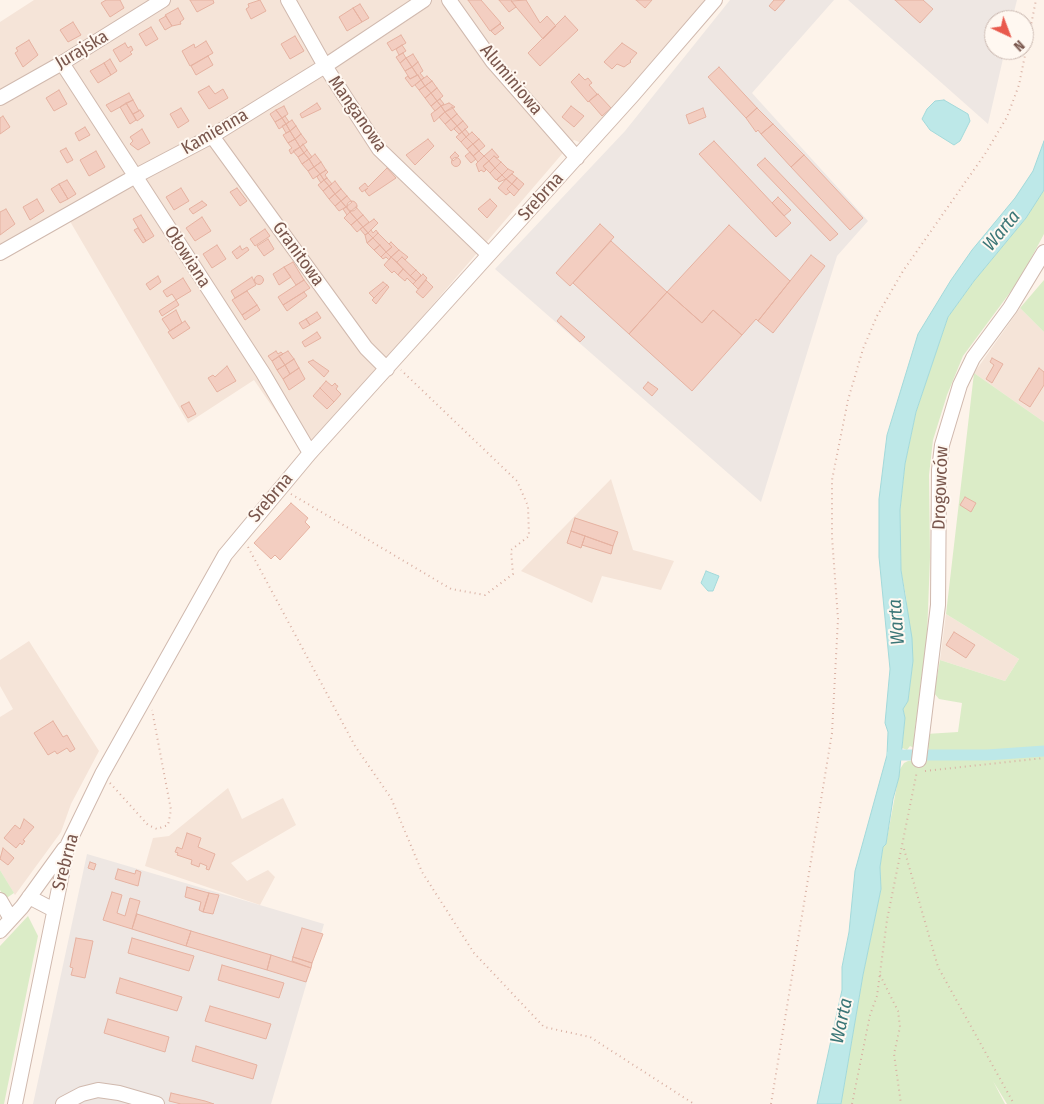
<!DOCTYPE html>
<html>
<head>
<meta charset="utf-8">
<style>
	body { margin:0 }
	#map { position:relative; width:1044px; height:1104px; overflow:hidden; background:#fdf3ea; font-family:"Fira Sans Condensed",sans-serif }
	canvas { display:block }
	.north { position:absolute; left:984px; top:10px; width:50px; height:50px; box-sizing:border-box; background:#fff8f1; border:1px solid #c9b7af; border-radius:50%; rotate:137deg; font-size:14px; font-weight:700; line-height:20px; text-align:center; color:#79564c }
	.north::after { content:''; display:block; margin:auto; width:18px; height:22px; background:#e95a4d; clip-path:polygon(50% 0,100% 100%,50% 72%,0 100%) }
</style>
</head>
<body>
<div id="map">
<canvas width="1044" height="1104"></canvas>
<div class="north">N</div>
</div>
<script>
const ctx = document.querySelector('canvas').getContext('2d');
ctx.lineJoin = 'round';
function fill(path, color) {
  ctx.fillStyle = color;
  ctx.fill(path, 'evenodd');
}
function poly(rows) {
  const path = new Path2D();
  for (const r of rows) {
    if (r.length === 3) {
      path.moveTo(r[0] + r[2], r[1]);
      path.arc(r[0], r[1], r[2], 0, 2 * Math.PI);
      continue;
    }
    path.moveTo(r[0], r[1]);
    for (let i = 2; i < r.length; i += 2) path.lineTo(r[i], r[i + 1]);
  }
  return path;
}
function strokePath(path, color, width, dash) {
  ctx.strokeStyle = color;
  ctx.lineWidth = width;
  ctx.lineCap = dash ? 'butt' : 'round';
  ctx.setLineDash(dash || []);
  ctx.stroke(path);
}
function drawText(font, color, halo, rows, align = 'center') {
  ctx.font = font + ' "Fira Sans Condensed",sans-serif';
  ctx.lineWidth = 4;
  ctx.setLineDash([]);
  ctx.textBaseline = 'middle';
  ctx.strokeStyle = halo;
  ctx.fillStyle = color;
  for (const [text, x, y, turn = 0] of rows) {
    ctx.save();
    ctx.translate(x, y);
    ctx.rotate((+turn || 0) * Math.PI / 180);
    ctx.textAlign = isNaN(turn) ? turn : align;
    if (halo) ctx.strokeText(text, 0, 0);
    ctx.fillText(text, 0, 0);
    ctx.restore();
  }
}
const residential = poly([
	[34,0,705,0,584,144,574,140,393,351,302,450,254,380,188,423,64,211,0,248,0,22],
	[1020,308,1044,332,1044,422,974,373],
	[611,479,633,550,674,561,661,590,602,576,592,603,521,571],
	[946,614,1019,659,1005,681,940,660],
	[29,641,99,751,71,804,61,832,15,895,0,870,0,717,13,709,0,686,0,660],
	[228,788,242,819,283,798,296,825,231,863,247,881,268,870,275,877,260,905,145,866,153,838,169,836]
]);
const industrial = poly([
	[730,0,834,0,752,93,868,221,837,256,761,502,495,269,625,131],
	[848,0,1017,0,1012,20,994,20,994,50,1005,50,988,124],
	[87,854,324,924,271,1104,33,1104]
]);
const green = poly([
	[1044,190,1044,234,1020,279,963,356,947,395,933,440,929,475,930,557,927,636,914,737,916,738,914,748,910,746,907,750,902,748,905,718,903,709,908,701,913,661,906,597,901,570,900,510,905,464,916,412,948,317,974,281,1026,218],
	[1044,280,1044,332,1020,308],
	[974,373,1044,422,1044,1104,1007,1104,993,1081,1005,1104,841,1104,863,975,881,889,880,867,883,847,886,844,900,769,904,763,908,761,930,759,926,734,958,732,962,703,939,699,934,693,940,660,1005,681,1019,659,946,614],
	[0,870,14,893,5,899,0,890],
	[28,916,38,936,4,1104,0,1104,0,946]
]);
const water = poly([
	[944,100,968,114,970,121,960,141,954,145,930,130,922,119,927,109,935,101,944,100],
	[1044,141,1044,190,1026,218,974,281,948,317,916,412,905,464,900,510,901,570,912,638,913,661,908,701,903,709,905,718,899,777,893,799,886,844,883,847,880,867,881,889,863,975,841,1104,817,1104,842,990,842,967,849,932,855,871,887,755,888,732,885,723,890,669,879,557,879,499,887,435,918,334,951,280,972,250,1015,198,1033,171,1044,141],
	[706,571,719,576,713,591,708,591,701,583,706,571]
]);
const canal = poly([
	[892,755,987,755,1044,751]
]);
const building = poly([
	[106,0,120,0,124,8,110,17,101,3,106,0],
	[190,0,213,0,214,3,197,12,190,0],
	[260,0,266,11,251,19,246,9,249,7,248,4,260,0],
	[468,0,481,0,501,23,490,31,468,0],
	[499,0,511,0,516,7,509,12,499,0],
	[526,0,540,23,547,16,556,26,543,39,511,1,526,0],
	[636,0,652,0,645,8,636,0],
	[774,0,785,0,775,11,769,6,774,0],
	[895,0,923,0,933,9,920,23,895,0],
	[360,4,369,18,362,22,353,8,360,4],
	[178,8,184,19,180,22,181,24,172,26,165,15,178,8],
	[353,8,362,22,347,31,339,17,353,8],
	[166,16,172,26,165,30,159,20,166,16],
	[565,16,578,30,540,66,528,53,565,16],
	[73,22,81,35,68,42,60,30,73,22],
	[500,24,504,28,495,35,491,31,500,24],
	[151,27,158,39,146,46,139,34,151,27],
	[401,35,406,43,392,51,387,43,401,35],
	[295,36,304,51,290,59,281,44,295,36],
	[29,40,38,55,23,67,15,53,18,51,16,48,29,40],
	[206,41,213,53,190,66,182,51,194,44,195,48,206,41],
	[125,43,128,48,131,46,133,50,130,52,132,54,120,62,113,50,125,43],
	[622,43,637,53,630,61,631,62,624,67,617,64,612,69,604,62,622,43],
	[402,45,406,51,399,55,396,49,402,45],
	[403,53,406,58,400,63,396,57,403,53],
	[413,54,418,62,412,67,406,58,413,54],
	[208,56,213,65,196,75,191,66,208,56],
	[406,58,412,67,405,71,400,63,406,58],
	[110,59,117,71,111,75,104,63,110,59],
	[418,62,423,71,420,73,424,78,421,80,412,67,418,62],
	[104,63,111,75,98,83,90,71,104,63],
	[412,67,417,75,410,79,405,71,412,67],
	[719,67,757,108,746,118,708,77,719,67],
	[579,74,585,80,588,78,592,83,589,85,597,94,588,102,571,82,579,74],
	[418,75,421,80,412,87,405,78,408,76,410,79,418,75],
	[427,76,432,81,425,86,421,80,427,76],
	[421,80,425,86,419,90,415,85,421,80],
	[432,81,437,88,431,93,425,86,432,81],
	[209,86,215,94,223,89,228,98,209,109,198,92,209,86],
	[425,86,431,93,425,98,419,90,425,86],
	[437,88,443,96,437,101,431,93,437,88],
	[59,90,67,104,54,111,46,98,59,90],
	[129,93,133,100,111,112,106,105,129,93],
	[431,93,437,101,431,106,425,98,431,93],
	[598,94,611,108,602,116,589,101,598,94],
	[440,99,444,104,441,106,437,101,440,99],
	[133,100,139,111,133,114,126,103,133,100],
	[437,101,441,106,435,111,431,106,437,101],
	[126,103,136,120,130,124,120,107,126,103],
	[317,103,321,109,302,118,300,114,317,103],
	[449,103,455,107,445,112,441,106,449,103],
	[284,106,288,114,282,118,276,110,284,106],
	[441,106,445,112,434,122,431,114,441,106],
	[571,106,584,116,574,127,562,117,571,106],
	[452,107,457,114,451,119,445,112,452,107],
	[181,108,189,121,178,128,170,114,181,108],
	[703,108,706,117,689,124,686,115,703,108],
	[757,108,773,124,761,134,758,130,756,132,746,118,757,108],
	[140,110,144,116,137,121,133,114,140,110],
	[276,110,282,118,275,122,270,114,276,110],
	[445,112,451,119,445,124,439,117,445,112],
	[457,114,463,121,457,126,451,119,457,114],
	[3,116,10,127,0,134,0,118,3,116],
	[285,116,289,122,286,124,282,118,285,116],
	[282,118,286,124,279,129,275,122,282,118],
	[451,119,457,126,451,131,445,124,451,119],
	[292,120,296,126,290,131,286,124,292,120],
	[463,121,468,127,462,132,457,126,463,121],
	[286,124,290,131,286,133,282,126,286,124],
	[773,124,804,155,791,167,761,134,773,124],
	[296,126,301,134,295,139,290,131,296,126],
	[457,126,462,132,459,134,454,129,457,126],
	[85,127,90,135,79,141,75,133,85,127],
	[142,129,150,143,138,150,130,144,133,141,130,137,142,129],
	[465,129,469,134,466,137,462,132,465,129],
	[290,131,295,139,288,143,283,135,290,131],
	[462,132,466,137,461,142,456,137,462,132],
	[472,132,479,139,473,144,466,137,472,132],
	[301,134,307,142,300,147,295,139,301,134],
	[466,137,473,144,467,149,461,142,466,137],
	[295,139,300,147,291,154,289,150,292,148,288,143,295,139],
	[428,139,434,146,415,165,406,155,428,139],
	[479,139,485,146,479,151,473,144,479,139],
	[714,141,791,223,776,237,699,154,714,141],
	[303,144,307,150,304,153,300,147,303,144],
	[473,144,479,151,473,156,467,149,473,144],
	[300,147,304,153,298,157,293,151,300,147],
	[66,148,73,160,67,163,60,151,66,148],
	[492,149,499,157,497,158,494,156,489,161,484,156,492,149],
	[307,150,312,157,309,159,304,153,307,150],
	[96,151,105,167,89,176,80,160,96,151],
	[479,151,484,156,478,162,473,156,479,151],
	[455,152,459,156,453,161,450,157,455,152],
	[470,152,476,159,471,163,465,156,470,152],
	[304,153,309,159,302,164,298,157,304,153],
	[315,154,321,162,314,167,309,159,315,154],
	[804,155,863,218,850,230,791,167,804,155],
	[484,156,489,161,483,166,486,170,484,172,481,170,479,172,476,164,484,156],
	[494,156,501,162,495,168,489,161,494,156],
	[456,162,4.5],
	[765,158,838,234,830,241,757,165,765,158],
	[309,159,314,167,308,171,302,164,309,159],
	[489,161,495,168,490,173,483,166,489,161],
	[321,162,326,170,320,174,314,167,321,162],
	[501,162,508,169,502,175,495,168,501,162],
	[314,167,320,174,313,179,308,171,314,167],
	[387,168,396,178,369,196,365,191,368,188,362,192,359,188,365,183,368,187,387,168],
	[495,168,502,175,496,180,490,173,495,168],
	[508,169,514,172,506,179,502,175,508,169],
	[326,170,328,172,325,175,327,178,324,180,320,174,326,170],
	[320,174,324,180,321,183,317,177,320,174],
	[512,174,517,178,512,184,506,179,512,174],
	[502,175,506,179,499,182,497,180,502,175],
	[327,178,332,184,329,186,324,180,327,178],
	[517,178,524,184,519,190,512,184,517,178],
	[506,179,512,184,507,189,510,192,506,195,498,188,506,179],
	[67,180,76,194,68,199,59,184,67,180],
	[324,180,329,186,323,191,318,185,324,180],
	[335,181,341,189,335,194,329,186,335,181],
	[59,184,68,199,60,203,51,189,59,184],
	[512,184,519,190,514,196,507,189,512,184],
	[329,186,335,194,329,199,323,191,329,186],
	[181,188,189,201,174,210,166,197,181,188],
	[237,188,247,201,240,206,230,192,237,188],
	[341,189,347,196,341,201,335,194,341,189],
	[335,194,341,201,335,206,329,199,335,194],
	[347,196,352,202,346,207,341,201,347,196],
	[778,197,791,210,784,216,772,203,778,197],
	[37,199,44,211,30,220,23,207,37,199],
	[490,199,497,206,487,218,478,209,490,199],
	[202,201,207,205,193,214,189,209,202,201],
	[341,201,346,207,339,211,335,206,341,201],
	[352,206,5],
	[346,207,350,212,347,215,343,209,346,207],
	[356,207,363,215,357,220,350,212,356,207],
	[6,209,15,224,0,235,0,212,6,209],
	[350,212,357,220,351,225,344,218,350,212],
	[141,215,154,236,146,241,133,219,141,215],
	[363,215,369,222,363,227,357,220,363,215],
	[202,217,211,231,195,241,186,228,202,217],
	[374,219,378,223,368,233,363,227,374,219],
	[357,220,363,227,357,232,351,225,357,220],
	[600,224,614,237,570,286,556,273,600,224],
	[729,225,790,281,758,321,756,319,742,335,713,310,702,323,667,292,729,225],
	[363,227,368,233,365,235,360,229,363,227],
	[138,228,146,241,143,243,134,230,138,228],
	[265,229,270,236,255,246,250,239,265,229],
	[371,230,373,233,376,230,378,233,373,238,368,233,371,230],
	[368,233,373,238,367,243,365,235,368,233],
	[378,233,392,247,386,252,373,238,378,233],
	[373,238,380,245,374,250,367,243,373,238],
	[268,239,274,249,264,256,257,246,268,239],
	[611,241,667,292,629,334,573,283,611,241],
	[391,242,399,250,391,257,386,252,392,247,389,244,391,242],
	[217,245,226,259,212,268,203,254,217,245],
	[380,245,386,252,381,257,374,250,380,245],
	[240,246,242,250,247,247,249,250,237,259,232,252,240,246],
	[399,250,408,257,405,260,402,257,397,262,391,257,399,250],
	[386,252,391,257,389,260,386,257,383,259,381,257,386,252],
	[811,255,825,266,773,333,758,321,811,255],
	[391,257,403,269,398,275,394,271,392,273,384,265,391,257],
	[402,257,416,270,410,276,397,262,402,257],
	[293,262,304,280,296,285,284,267,293,262],
	[284,267,291,277,279,285,273,274,284,267],
	[403,269,416,281,413,284,407,278,405,281,398,275,403,269],
	[416,270,421,275,416,281,410,276,416,270],
	[423,274,427,278,418,289,413,284,423,274],
	[259,280,4.5],
	[158,276,161,282,150,290,146,284,158,276],
	[252,277,256,285,235,298,231,291,252,277],
	[183,278,191,291,176,300,172,294,167,297,163,291,183,278],
	[304,280,310,288,283,305,278,297,304,280],
	[426,280,433,287,423,298,416,292,426,280],
	[383,282,387,285,374,298,369,293,383,282],
	[387,285,389,287,376,304,372,300,387,285],
	[247,291,257,305,242,315,232,300,247,291],
	[304,292,307,296,287,311,283,305,304,292],
	[667,292,702,323,713,310,742,335,692,391,629,334,667,292],
	[176,300,179,305,162,316,159,311,176,300],
	[257,305,260,310,245,320,242,315,257,305],
	[176,310,182,323,170,331,162,319,176,310],
	[317,312,321,318,310,325,306,319,317,312],
	[561,316,585,337,580,342,557,321,561,316],
	[306,319,310,325,303,329,299,323,306,319],
	[185,321,190,328,173,339,168,332,185,321],
	[317,332,321,338,305,347,302,342,317,332],
	[276,351,278,354,281,352,283,354,272,361,268,356,276,351],
	[288,351,294,359,285,365,279,356,288,351],
	[279,356,285,365,277,370,272,361,279,356],
	[992,358,1003,364,992,383,986,379,994,365,990,362,992,358],
	[294,359,299,368,290,374,285,365,294,359],
	[313,360,329,371,324,377,308,362,313,360],
	[285,365,290,374,283,379,277,370,285,365],
	[227,366,236,381,217,392,208,378,213,375,215,377,227,366],
	[299,368,305,379,289,390,283,379,299,368],
	[1039,368,1044,372,1044,385,1030,407,1019,400,1039,368],
	[326,381,332,386,335,383,336,385,338,386,336,389,341,394,334,402,320,388,326,381],
	[648,382,658,389,652,396,643,388,648,382],
	[320,388,334,402,327,409,313,396,320,388],
	[189,402,196,414,188,418,181,406,189,402],
	[965,497,976,503,971,512,960,505,965,497],
	[291,503,308,518,305,522,310,527,280,560,275,555,271,559,254,543,291,503],
	[575,518,618,532,613,546,571,531,575,518],
	[571,531,585,536,581,548,567,543,571,531],
	[585,536,613,546,611,554,582,545,585,536],
	[954,632,975,645,966,658,946,645,954,632],
	[53,721,63,737,67,735,75,749,70,752,67,748,57,754,55,751,48,755,34,733,53,721],
	[24,819,34,827,23,840,25,841,22,845,20,843,16,848,4,838,15,825,20,829,24,819],
	[187,833,201,838,198,847,215,854,209,870,206,869,207,866,200,863,199,867,191,864,192,860,177,855,178,853,175,852,177,847,182,849,187,833],
	[3,848,14,858,8,865,0,859,3,848],
	[90,862,96,864,94,870,88,868,90,862],
	[118,869,135,874,136,870,141,872,138,886,115,879,118,869],
	[187,887,209,893,203,912,199,910,201,902,185,897,187,887],
	[112,892,122,895,117,913,125,916,130,898,140,901,132,929,103,920,112,892],
	[209,893,219,895,213,914,203,912,209,893],
	[137,914,191,931,186,946,132,929,137,914],
	[302,928,323,934,312,963,293,957,302,928],
	[191,931,271,955,267,970,186,946,191,931],
	[76,938,93,941,85,978,71,975,73,968,70,967,76,938],
	[132,938,194,956,189,971,128,953,132,938],
	[271,955,311,968,306,982,267,970,271,955],
	[293,957,312,963,311,968,292,961,293,957],
	[222,965,284,983,279,998,218,980,222,965],
	[120,978,182,997,177,1011,116,993,120,978],
	[210,1006,271,1024,266,1039,205,1021,210,1006],
	[108,1019,169,1037,165,1052,104,1033,108,1019],
	[196,1046,257,1065,253,1079,192,1061,196,1046],
	[171,1093,205,1101,214,1104,181,1104,169,1101,171,1093]
]);
const path = poly([
	[291,494,451,589,485,595,513,574,511,550,529,536,528,506,517,481,401,370],
	[248,547,355,746,391,798,422,872,474,953,544,1027,590,1037,694,1104],
	[925,771,1044,758],
	[110,783,148,825,157,829,168,825,171,810,152,710],
	[904,849,938,967,1014,1104],
	[880,975,898,1011,900,1027,894,1054,901,1104],
	[771,1104,832,733,838,619,832,537,832,480,848,400,863,349,877,316,903,271,985,154,1007,117,1019,85,1036,0],
	[852,1104,870,1015,877,996,887,920,917,771]
]);
const minor = poly([
	[288,0,325,66,379,149,488,254],
	[449,0,493,62,577,158],
	[62,63,263,373,310,453],
	[0,98,62,63,163,0],
	[212,136,366,348,387,369],
	[0,253,134,177,212,136,325,66,424,0],
	[919,760,938,605,939,470,942,445,960,385,973,358,1010,308,1044,252],
	[29,897,54,910],
	[0,900,11,919],
	[0,931,22,907,64,849],
	[15,1104,68,844,102,774,225,555,310,453,633,95,715,0],
	[63,1104,82,1094,98,1090,119,1093,157,1104]
]);
const streetNames = [
	["Jurajska",82,50,-31],
	["Aluminiowa",511,80,50],
	["Manganowa",357,114,55],
	["Kamienna",215,132,-30],
	["Srebrna",541,197,-48],
	["Granitowa",298,254,54],
	["Ołowiana",187,257,57],
	["Drogowców",941,488,-88],
	["Srebrna",271,498,-50],
	["Srebrna",66,862,-75]
];
const waterNames = [
	["Warta",1002,231,-50],
	["Warta",897,622,-94],
	["Warta",842,1021,-78]
];
fill(residential, '#f5e4d8');
fill(industrial, '#eee7e3');
fill(green, '#dbecc7');
fill(water, '#bde8e8');
strokePath(water, '#a3d9da', 1);
strokePath(canal, '#bde8e8', 11);
fill(building, '#f3cec1');
strokePath(building, '#e6b2a1', 1);
strokePath(minor, '#d0b9ae', 16);
strokePath(path, '#d9b0a3', 2, [1, 4]);
strokePath(minor, '#fff', 14);
drawText('18px', '#79564c', '#fff8f1', streetNames);
drawText('italic 19px', '#3b7677', '#fff8f1', waterNames);
</script>
</body>
</html>
